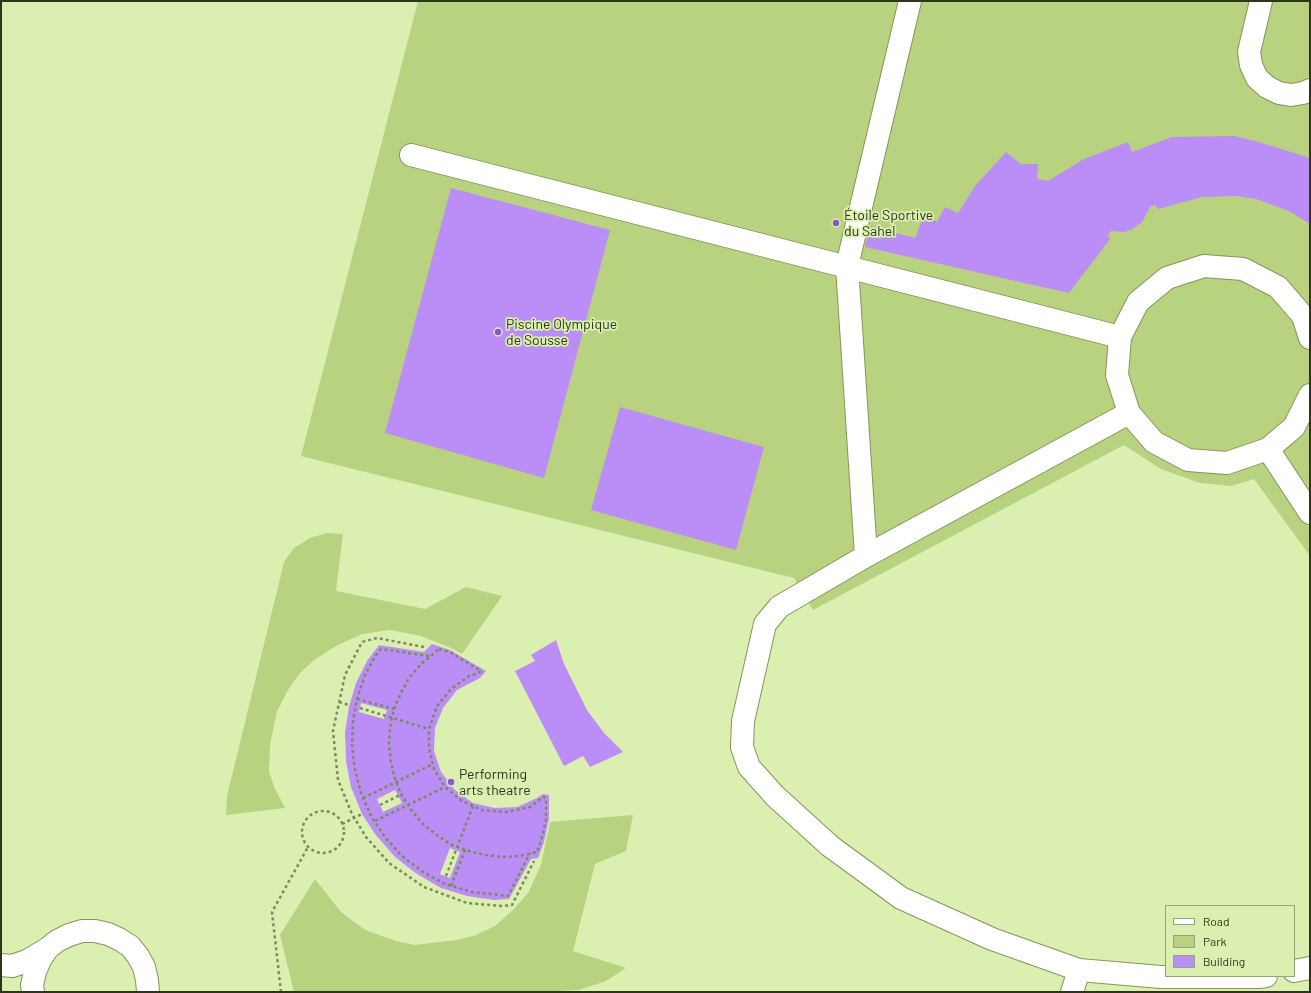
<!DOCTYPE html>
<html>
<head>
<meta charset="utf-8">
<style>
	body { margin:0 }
	#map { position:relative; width:1311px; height:993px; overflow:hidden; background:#dbefb1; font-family:Barlow,sans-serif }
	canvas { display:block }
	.frame { position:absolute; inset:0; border:2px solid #2d351c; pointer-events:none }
	.legend { position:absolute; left:1165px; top:905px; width:130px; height:72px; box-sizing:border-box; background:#dbefb1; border:1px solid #95a575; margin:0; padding:5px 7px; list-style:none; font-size:12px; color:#2d351c }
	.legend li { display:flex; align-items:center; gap:8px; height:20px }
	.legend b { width:20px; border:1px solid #95a575 }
</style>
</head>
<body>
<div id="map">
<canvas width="1311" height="993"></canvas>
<div class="frame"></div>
<ul class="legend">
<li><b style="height:5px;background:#fff"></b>Road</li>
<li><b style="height:11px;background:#b9d280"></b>Park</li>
<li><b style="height:11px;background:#bb8df7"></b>Building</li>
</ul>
</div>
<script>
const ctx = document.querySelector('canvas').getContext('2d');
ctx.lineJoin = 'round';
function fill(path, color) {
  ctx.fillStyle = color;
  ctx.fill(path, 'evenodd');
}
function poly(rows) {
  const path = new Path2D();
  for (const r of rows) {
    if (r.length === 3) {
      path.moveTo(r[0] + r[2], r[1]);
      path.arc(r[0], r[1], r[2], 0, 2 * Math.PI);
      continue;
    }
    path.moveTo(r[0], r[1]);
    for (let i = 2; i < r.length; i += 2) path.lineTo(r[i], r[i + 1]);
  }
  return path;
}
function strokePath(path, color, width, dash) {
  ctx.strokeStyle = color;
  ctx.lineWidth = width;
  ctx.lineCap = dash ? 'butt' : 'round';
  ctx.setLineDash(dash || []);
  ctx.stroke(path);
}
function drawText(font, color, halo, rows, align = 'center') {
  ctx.font = font + ' Barlow,sans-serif';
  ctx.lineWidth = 3.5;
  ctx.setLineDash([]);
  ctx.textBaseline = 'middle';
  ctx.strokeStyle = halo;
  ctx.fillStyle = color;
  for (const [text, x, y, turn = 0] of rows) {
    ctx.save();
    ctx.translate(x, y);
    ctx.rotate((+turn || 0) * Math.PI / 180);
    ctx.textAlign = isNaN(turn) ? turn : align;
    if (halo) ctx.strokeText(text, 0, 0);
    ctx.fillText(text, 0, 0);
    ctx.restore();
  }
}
const green = poly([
	[418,1,1310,1,1310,556,1254,479,1231,486,1200,483,1161,469,1124,445,813,610,794,578,301,456],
	[327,533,343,534,336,591,425,609,466,587,502,596,462,654,451,648,421,636,390,630,362,634,336,646,314,660,300,673,288,690,277,711,270,745,269,772,275,789,285,808,226,815,227,796,284,562,294,548,310,538],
	[633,815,626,851,595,864,573,951,626,968,606,981,579,990,560,991,294,992,280,935,315,879,341,912,365,930,396,941,415,945,457,940,476,935,495,926,512,911,528,893,541,865,550,822]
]);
const building = poly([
	[1234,136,1259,142,1310,158,1310,224,1289,211,1256,199,1236,196,1202,197,1158,209,1155,205,1150,207,1142,222,1134,228,1125,232,1111,231,1108,235,1110,239,1069,293,865,247,870,226,915,238,924,215,937,222,945,207,958,213,975,186,1006,152,1021,164,1038,164,1037,179,1048,181,1084,159,1128,142,1132,152,1172,137],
	[451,188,610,230,544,478,385,433],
	[620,407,764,447,736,550,591,510],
	[556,640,564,664,587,710,604,733,623,752,590,767,583,756,564,766,515,671,535,661,531,655],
	[432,644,450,650,486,671,480,678,457,690,443,708,435,728,434,751,441,772,455,790,473,803,495,808,517,807,537,798,543,794,549,795,549,819,544,842,538,858,531,859,509,899,494,900,467,896,441,888,417,874,395,857,375,834,362,814,351,787,346,761,345,732,349,707,356,683,367,661,379,645,424,652],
	[361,703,387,710,384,719,359,712],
	[395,790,402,803,383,812,377,799],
	[450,848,460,852,450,878,440,874]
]);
const path = poly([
	[424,647,377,638,362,642,345,675,333,731,338,780,352,814,366,837,389,863,424,887,467,903,502,906,512,905,534,861],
	[439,649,450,652,481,671,478,673,469,676,451,689,437,706,429,729,429,748,434,769,445,787,462,801,482,810,506,812,530,807,543,797,546,798,546,820,541,841,537,852,520,856,503,857,485,855,469,851,452,845,437,835,423,824,412,811,402,796,395,779,391,762,389,744,390,727,394,709,401,693,409,678,421,664,439,649],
	[429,656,381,649,376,655,365,675,357,699,353,721,352,745,355,770,361,793,371,816,385,837,402,856,423,872,445,884,472,892,508,896,530,853],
	[357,699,394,709],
	[339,702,349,705],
	[360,708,429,729],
	[363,798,433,764],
	[380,805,402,794],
	[323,832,21],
	[375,821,445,787],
	[342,824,362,814],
	[446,876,473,806],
	[451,886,465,850],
	[281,992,272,912,308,847]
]);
const minor = poly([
	[1261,1,1249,52,1251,65,1257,78,1267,87,1279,93,1291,95,1303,93,1310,90],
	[411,155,1120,337],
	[1310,338,1303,316,1278,287,1243,269,1204,266,1167,278,1138,302,1120,337,1117,375,1129,413,1154,442,1188,460,1227,463,1268,449,1294,427,1310,395],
	[1129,413,866,556,779,607,765,624,743,721,742,747,749,767,775,796,830,846,901,898,992,939,1079,970,1161,977,1259,977,1266,976],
	[1268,449,1310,513],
	[866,556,847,266,910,1],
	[1,965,12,966,27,961,47,949],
	[1294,971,1310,968],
	[33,992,32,985,35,972,40,960,47,949,57,941,69,935,82,931,95,931,108,934,119,939,130,946,138,956,144,967,147,980,148,992],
	[1072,992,1079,970]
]);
const markers = [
	[836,223,4,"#8e56ce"],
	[498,332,4,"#8e56ce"],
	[451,782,4,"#8e56ce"]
];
const poiNames = [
	["Étoile Sportive",844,215],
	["du Sahel",844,231],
	["Piscine Olympique",506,324],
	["de Sousse",506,340],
	["Performing",459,774],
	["arts theatre",459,790]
];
fill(green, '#b9d280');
fill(building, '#bb8df7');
strokePath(minor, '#84965b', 24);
strokePath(path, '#7c895f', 2.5, [3, 3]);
strokePath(minor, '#fff', 22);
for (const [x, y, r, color] of markers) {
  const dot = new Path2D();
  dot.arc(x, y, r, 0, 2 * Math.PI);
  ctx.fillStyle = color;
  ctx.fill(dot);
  strokePath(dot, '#dbefb1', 1.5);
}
drawText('14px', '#2d351c', '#dbefb1', poiNames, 'left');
</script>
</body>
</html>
